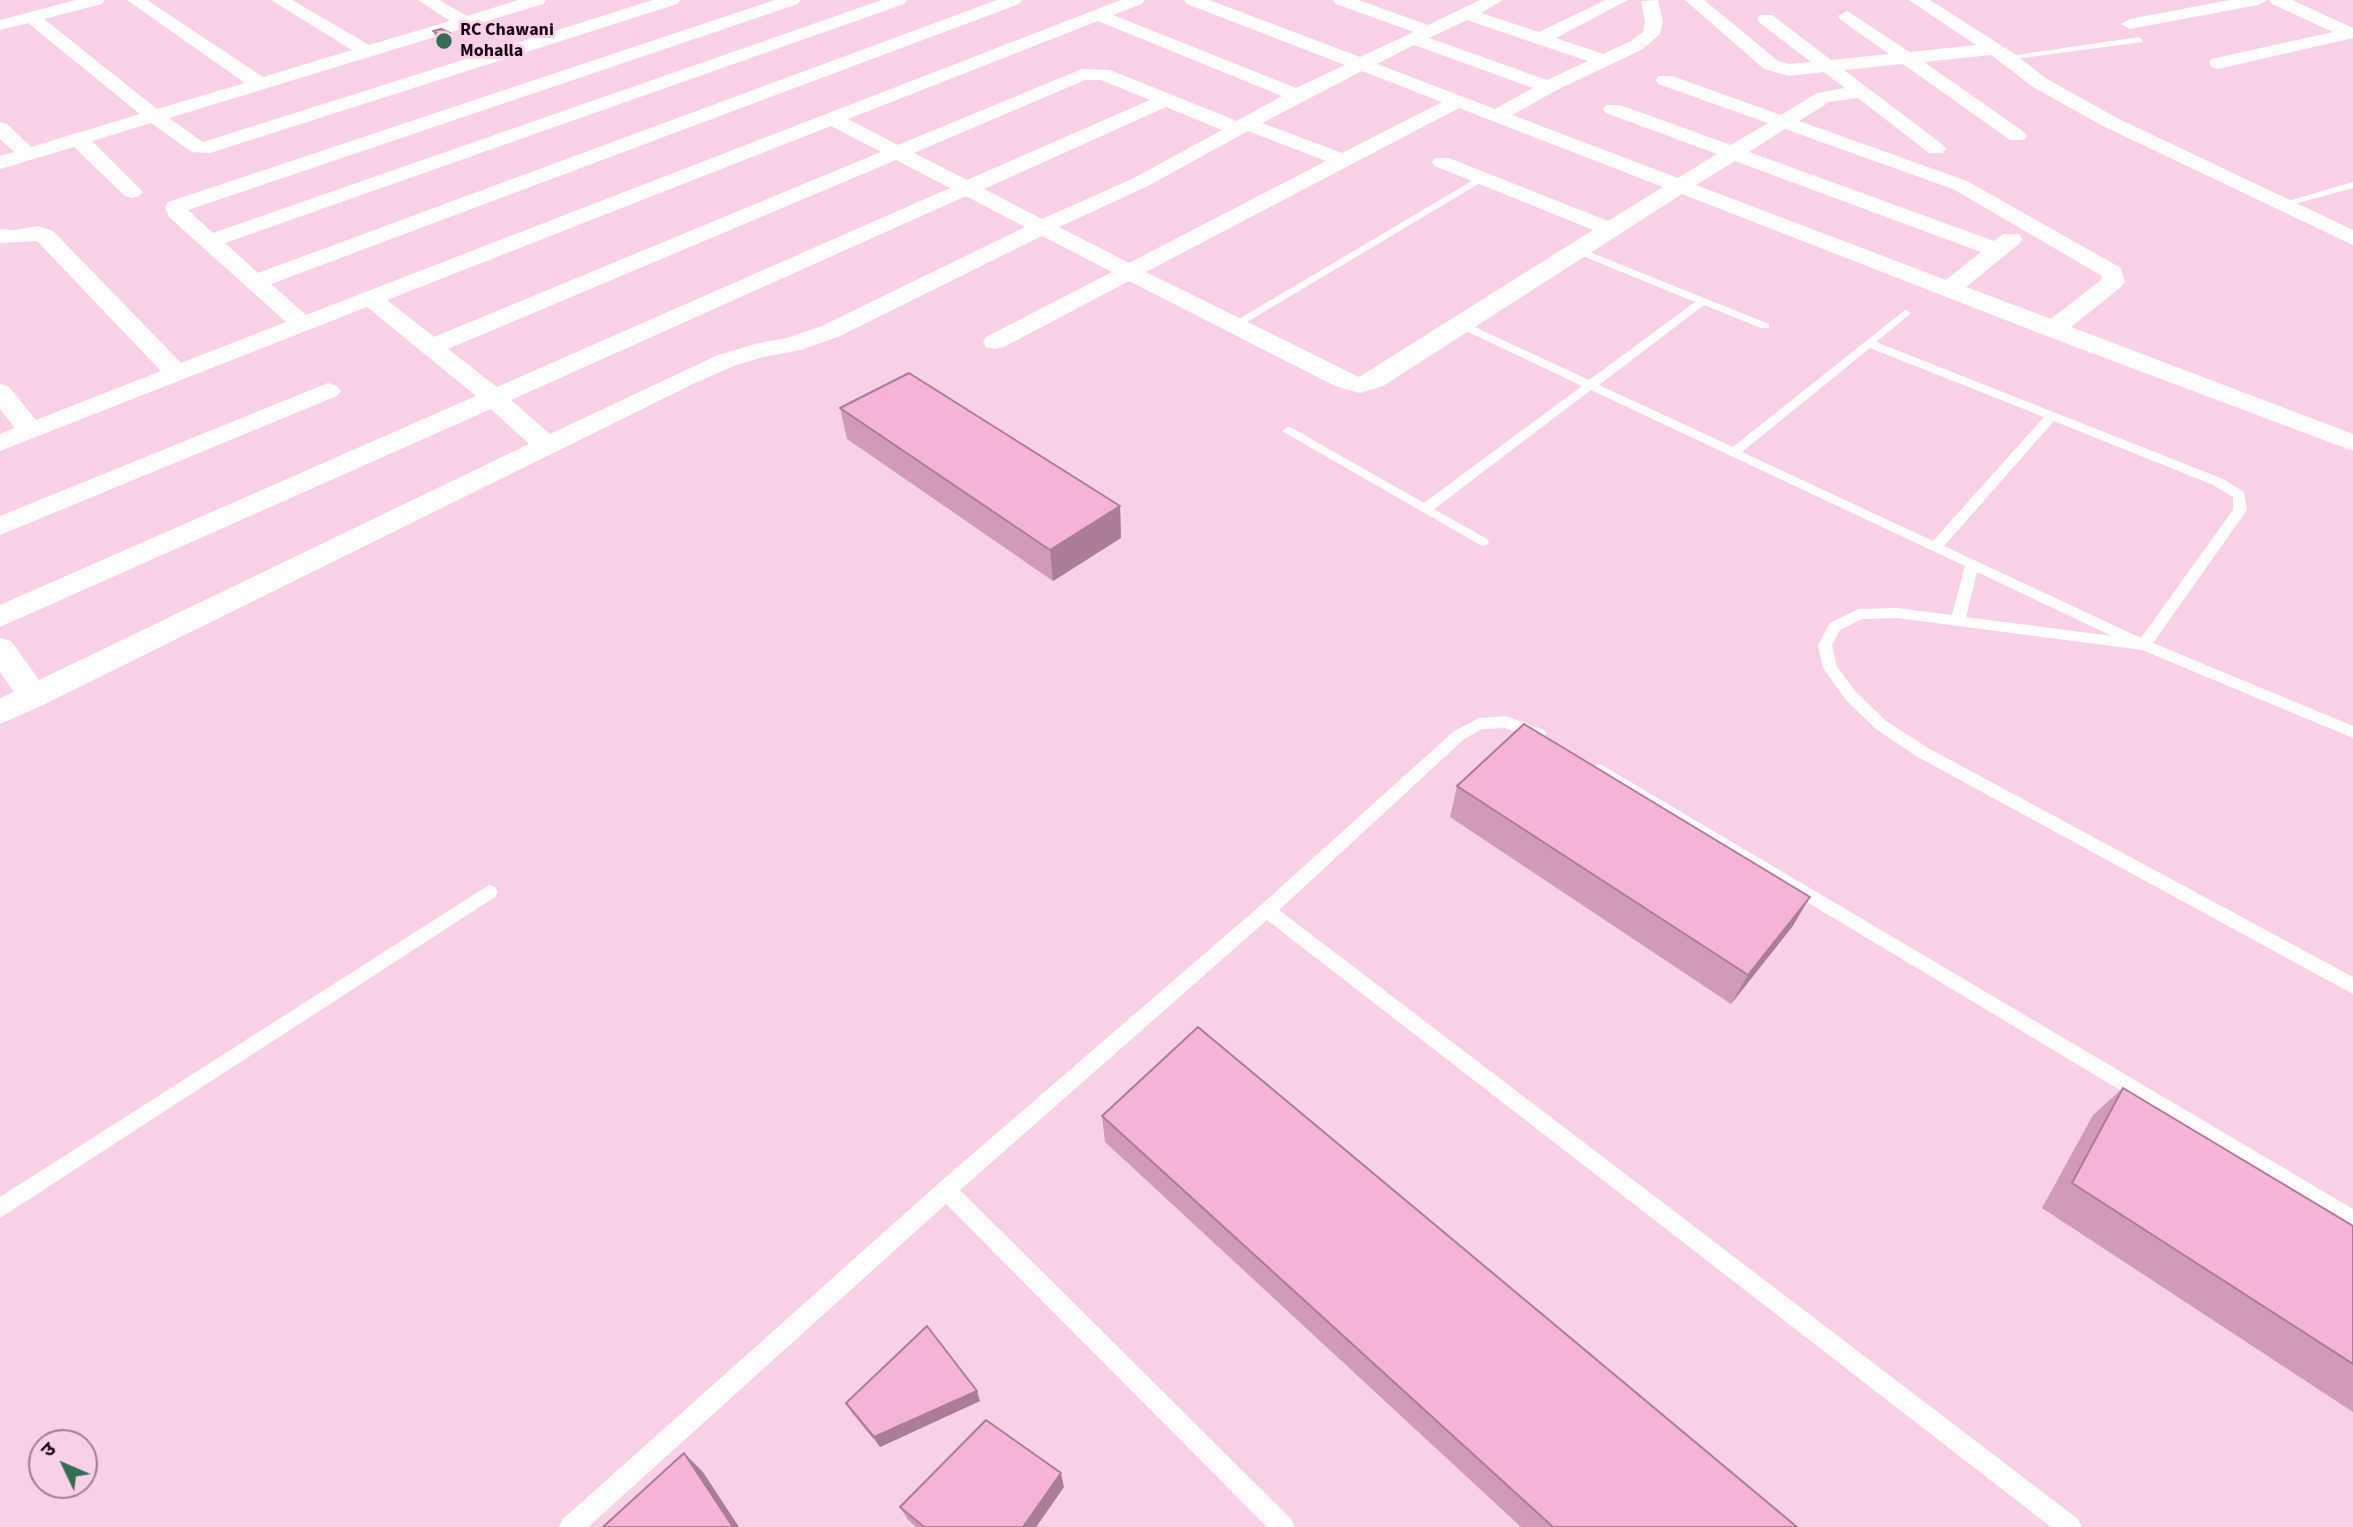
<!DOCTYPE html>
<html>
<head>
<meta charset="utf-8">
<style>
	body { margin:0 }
	#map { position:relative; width:2353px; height:1527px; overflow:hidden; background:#f9d1e6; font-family:"Source Sans 3","Noto Sans Devanagari",sans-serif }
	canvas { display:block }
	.north { position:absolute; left:28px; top:1429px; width:70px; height:70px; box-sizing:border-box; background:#f9d1e6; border:2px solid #9f7f91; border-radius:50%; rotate:314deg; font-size:19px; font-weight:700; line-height:28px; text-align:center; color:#190411 }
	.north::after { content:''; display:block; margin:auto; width:24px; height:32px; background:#356e57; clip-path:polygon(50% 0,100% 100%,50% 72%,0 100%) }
</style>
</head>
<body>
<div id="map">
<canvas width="2353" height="1527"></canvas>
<div class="north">उ</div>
</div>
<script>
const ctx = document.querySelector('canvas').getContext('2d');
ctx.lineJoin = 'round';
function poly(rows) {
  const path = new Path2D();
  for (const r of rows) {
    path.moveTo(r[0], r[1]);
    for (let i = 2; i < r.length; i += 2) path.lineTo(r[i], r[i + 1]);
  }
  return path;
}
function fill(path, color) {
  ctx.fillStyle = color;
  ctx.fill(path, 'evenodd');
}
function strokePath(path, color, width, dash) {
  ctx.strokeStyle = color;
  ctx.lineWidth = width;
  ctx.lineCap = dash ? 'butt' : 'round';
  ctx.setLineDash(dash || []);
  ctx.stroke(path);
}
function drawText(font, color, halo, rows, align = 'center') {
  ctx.font = font + ' "Source Sans 3",sans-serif';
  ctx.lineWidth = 6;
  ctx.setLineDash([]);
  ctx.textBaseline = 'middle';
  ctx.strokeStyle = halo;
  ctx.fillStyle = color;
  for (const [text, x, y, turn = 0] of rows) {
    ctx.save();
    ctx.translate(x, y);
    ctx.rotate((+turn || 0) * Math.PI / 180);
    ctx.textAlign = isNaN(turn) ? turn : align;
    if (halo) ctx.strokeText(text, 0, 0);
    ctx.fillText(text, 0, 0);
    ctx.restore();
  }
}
const service = poly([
	[2139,37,2143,40,2142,42,2007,60,2003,57,2139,37],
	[1482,175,1487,178,1485,180,1237,328,1227,326,1482,175],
	[2353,182,2353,188,2283,207,2278,204,2353,182],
	[1577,247,1769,324,1769,328,1761,328,1704,305,1599,385,1733,447,1905,310,1911,313,1909,315,1876,342,2223,479,2244,492,2247,510,2153,643,2353,726,2353,738,2142,650,1897,618,1862,619,1840,630,1832,645,1837,667,1856,692,1886,721,1928,748,2353,977,2353,994,1916,756,1876,729,1846,700,1823,668,1818,645,1830,623,1859,609,1897,608,1952,615,1965,566,1591,390,1434,509,1487,539,1489,542,1487,545,1482,546,1282,431,1288,427,1292,428,1424,503,1582,386,1458,327,1458,323,1466,323,1589,380,1695,302,1573,252,1573,248,1577,247],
	[1870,348,2044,417,1933,541,1742,452,1870,348],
	[2054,421,2213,485,2233,497,2233,510,2141,638,1944,546,2054,421],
	[1977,572,2112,636,1966,617,1977,572],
	[1506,716,1544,730,1547,734,1539,740,1505,728,1482,729,1463,740,1279,910,2078,1519,2082,1527,2051,1527,1267,920,960,1190,1291,1519,1295,1527,1267,1527,946,1204,588,1527,559,1527,563,1519,939,1183,1261,905,1453,732,1479,718,1506,716],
	[1600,764,2353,1209,2353,1230,1594,774,1592,770,1594,766,1600,764],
	[489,885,495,887,498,892,495,897,0,1218,0,1197,489,885]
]);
const minor = poly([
	[76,0,105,0,102,4,44,19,157,109,245,83,127,0,147,0,263,77,352,50,271,0,292,0,369,45,450,21,418,0,439,0,467,16,519,0,546,0,543,4,169,118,203,142,653,0,680,0,677,4,210,153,192,152,151,123,92,141,143,192,139,196,132,198,125,196,74,147,0,169,0,156,14,152,0,139,0,122,7,124,31,147,140,114,28,23,0,30,0,20,76,0],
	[775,0,801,0,798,4,188,210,213,233,882,0,907,0,904,4,225,243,258,273,997,0,1022,0,1019,4,271,284,306,315,1121,0,1145,0,1142,4,1113,15,1296,88,1345,65,1187,4,1184,0,1209,0,1360,57,1414,32,1336,4,1333,0,1358,0,1428,25,1480,0,1503,0,1481,13,1539,32,1606,0,1628,0,1556,38,1603,54,1631,41,1643,32,1645,22,1641,1,1658,0,1663,22,1660,34,1643,49,1555,91,1512,115,1678,178,1717,154,1606,113,1603,109,1606,105,1620,105,1731,145,1768,123,1658,84,1656,80,1658,76,1672,76,1781,115,1817,93,1845,88,1824,72,1789,76,1764,69,1685,0,1704,0,1778,61,1789,64,1811,62,1760,23,1757,19,1760,15,1772,15,1831,60,1889,54,1841,20,1838,16,1847,11,1910,52,1976,45,1909,0,1930,0,2013,53,2047,79,2117,118,2353,230,2353,245,2103,126,2033,87,1991,55,1924,62,2024,132,2027,136,2024,140,2010,140,1903,64,1844,70,1943,145,1946,149,1943,153,1929,153,1858,98,1829,102,1799,121,1967,181,2121,268,2125,282,2121,287,2071,327,2353,434,2353,451,2044,335,1682,194,1383,386,1360,393,1335,386,1129,281,1004,347,995,349,986,347,983,342,986,337,1112,272,1042,236,840,336,801,350,763,357,736,365,693,384,45,704,0,724,0,698,14,692,0,672,0,638,11,641,39,680,529,444,491,409,0,627,0,605,476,396,367,307,0,451,0,434,15,428,0,409,0,384,9,387,36,420,161,371,37,241,0,243,0,229,15,230,38,226,53,231,181,363,286,322,169,217,165,207,168,202,775,0],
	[1467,20,1534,43,1588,61,1547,80,1429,38,1467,20],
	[1098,21,1282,96,1237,121,1110,70,1082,69,898,145,848,119,1098,21],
	[1414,45,1533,88,1495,109,1377,64,1414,45],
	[1362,71,1442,102,1342,153,1262,123,1362,71],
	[1085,80,1101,80,1150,100,967,180,914,153,1085,80],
	[1166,107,1222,130,1134,178,1042,219,984,189,1166,107],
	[1459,108,1663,187,1608,221,1449,158,1435,158,1432,162,1435,166,1593,230,1359,377,1146,272,1459,108],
	[831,126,881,152,434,337,387,300,831,126],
	[1785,129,1953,189,2102,276,2101,280,2051,319,1966,287,2019,244,2022,239,2019,234,2003,234,1994,241,1749,152,1785,129],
	[1248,131,1326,161,1129,263,1059,227,1148,186,1248,131],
	[896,160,950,188,497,387,448,349,896,160],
	[1735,161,1981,252,1946,280,1696,185,1735,161],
	[966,196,1025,227,822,326,787,338,759,343,718,355,550,434,511,400,966,196],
	[2230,0,2267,0,2258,5,2130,29,2121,24,2130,19,2230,0],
	[2269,0,2292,0,2353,28,2353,38,2218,69,2211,67,2209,63,2211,59,2333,32,2272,4,2269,0],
	[328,383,337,386,341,391,337,396,0,535,0,516,328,383]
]);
const wall = poly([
	[433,31,453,40,444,43,436,38],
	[840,408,1120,506,1121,538,1053,581,847,439],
	[1457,786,1810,897,1792,927,1731,1004,1450,817],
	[2123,1088,2353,1226,2353,1412,2042,1208,2093,1115],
	[1102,1116,1797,1527,1521,1527,1105,1142],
	[980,1401,880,1447,852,1413,846,1403],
	[1064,1487,1036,1527,916,1527,908,1520,900,1507]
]);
const shadedWall = poly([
	[450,33,453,40,444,43,442,36],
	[1120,506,1121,538,1053,581,1050,550],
	[1810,897,1792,927,1731,1004,1748,975],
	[977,1391,980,1401,880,1447,874,1437],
	[684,1453,703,1472,739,1527,733,1527],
	[1061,1473,1064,1487,1036,1527,1023,1527]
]);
const building = poly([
	[441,29,450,33,442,36,433,31,441,29],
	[909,373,1120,506,1050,550,840,408,909,373],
	[1524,724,1810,897,1748,975,1457,786,1524,724],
	[1198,1027,1797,1527,1553,1527,1102,1116,1198,1027],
	[2123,1088,2353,1226,2353,1364,2072,1183,2123,1088],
	[927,1326,977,1391,874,1437,846,1403,927,1326],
	[986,1420,1061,1473,1023,1527,924,1527,900,1507,986,1420],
	[684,1453,733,1527,603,1527,684,1453]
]);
const markers = [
	[444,41,9,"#356e57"]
];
const farPoinames = [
	["RC Chawani",460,31],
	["Mohalla",460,52]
];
fill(service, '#fff');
fill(minor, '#fff');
fill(wall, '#d29ab9');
fill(shadedWall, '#ab7d96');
fill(building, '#f4b3d7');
strokePath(building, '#ab7d96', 2);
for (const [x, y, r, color] of markers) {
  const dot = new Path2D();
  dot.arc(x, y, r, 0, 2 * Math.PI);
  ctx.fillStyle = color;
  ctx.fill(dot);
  strokePath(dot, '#f9d1e6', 2.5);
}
drawText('bold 18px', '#190411', '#f9d1e6', farPoinames, 'left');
</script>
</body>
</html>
